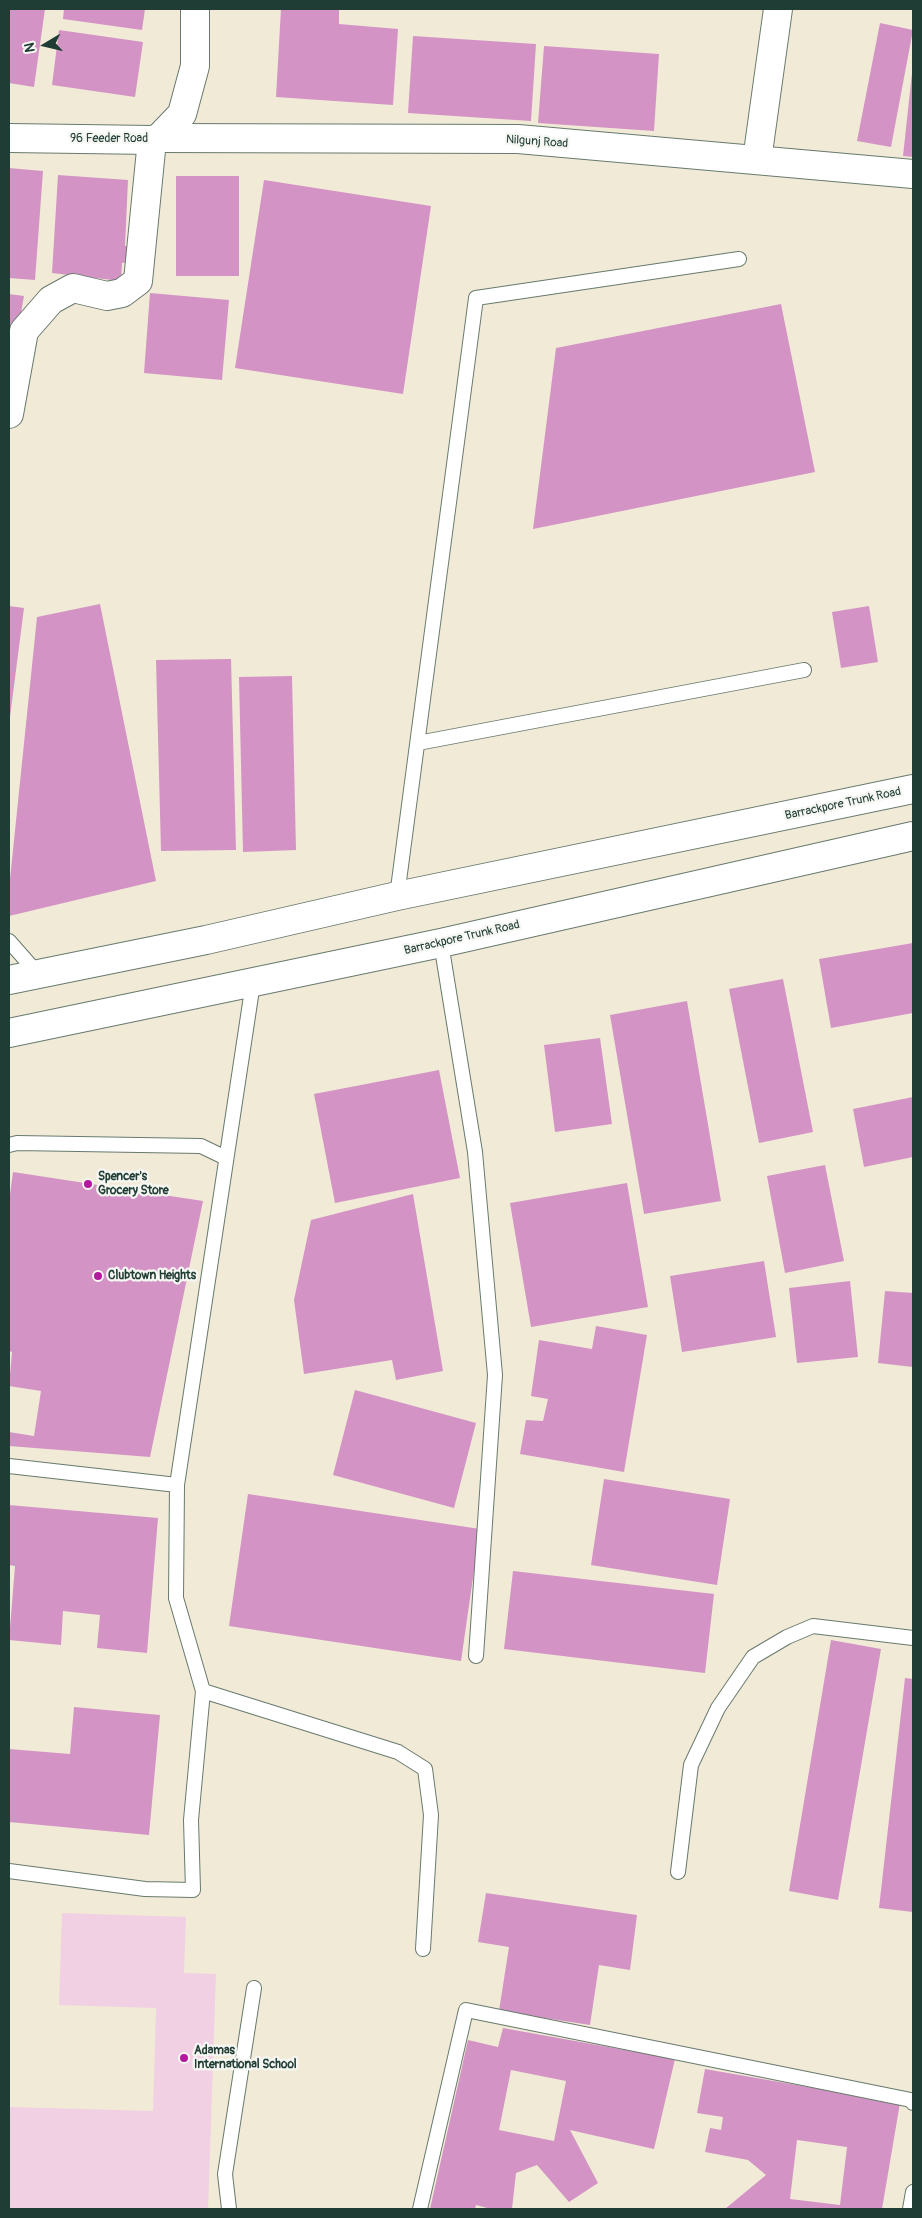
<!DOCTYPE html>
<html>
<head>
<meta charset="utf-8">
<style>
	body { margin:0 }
	#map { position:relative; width:922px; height:2218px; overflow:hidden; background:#f1ead7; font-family:Pangolin,sans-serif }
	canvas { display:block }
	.frame { position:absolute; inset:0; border:10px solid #1f3d34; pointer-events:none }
	.north { position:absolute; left:20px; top:20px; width:50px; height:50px; -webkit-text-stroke:4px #f6f6f2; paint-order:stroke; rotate:261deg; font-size:14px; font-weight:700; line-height:20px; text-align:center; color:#1f3d34 }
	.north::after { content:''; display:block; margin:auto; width:18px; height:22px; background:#1f3d34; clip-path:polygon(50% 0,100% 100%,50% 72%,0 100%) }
</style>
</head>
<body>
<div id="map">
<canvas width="922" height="2218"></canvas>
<div class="frame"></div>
<div class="north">N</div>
</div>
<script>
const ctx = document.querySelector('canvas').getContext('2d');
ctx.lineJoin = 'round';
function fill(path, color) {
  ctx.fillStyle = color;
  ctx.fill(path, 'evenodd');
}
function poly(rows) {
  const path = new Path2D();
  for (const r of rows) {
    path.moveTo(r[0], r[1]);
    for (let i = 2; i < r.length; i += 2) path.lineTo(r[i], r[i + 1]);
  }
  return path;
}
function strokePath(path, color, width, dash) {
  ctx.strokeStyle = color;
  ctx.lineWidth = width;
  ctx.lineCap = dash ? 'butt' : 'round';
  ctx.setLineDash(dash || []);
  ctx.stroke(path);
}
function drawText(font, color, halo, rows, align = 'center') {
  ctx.font = font + ' Pangolin,sans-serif';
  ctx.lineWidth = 4.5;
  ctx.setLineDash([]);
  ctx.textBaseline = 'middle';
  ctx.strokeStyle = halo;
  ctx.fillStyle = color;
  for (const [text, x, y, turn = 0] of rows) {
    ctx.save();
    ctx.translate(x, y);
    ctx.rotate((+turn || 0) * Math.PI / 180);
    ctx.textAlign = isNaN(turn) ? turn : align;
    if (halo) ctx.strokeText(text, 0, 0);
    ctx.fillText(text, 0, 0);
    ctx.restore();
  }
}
const built = poly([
	[62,1913,186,1917,184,1973,216,1974,208,2209,9,2209,9,2107,153,2111,156,2008,59,2005]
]);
const building = poly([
	[9,9,45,9,34,87,9,83],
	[64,9,145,9,142,30,63,19],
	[281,9,339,9,339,24,398,29,393,105,276,97],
	[880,23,913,30,891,147,857,141],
	[59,30,143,42,135,97,52,85],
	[413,36,536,44,531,121,408,113],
	[544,46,659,54,654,131,538,123],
	[912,73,913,73,913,157,903,156],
	[9,168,43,171,35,280,9,278],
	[58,175,128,180,125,246,132,246,130,262,122,263,121,281,52,273],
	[176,176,239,176,239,276,176,276],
	[264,180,431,206,403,394,235,368],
	[150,293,229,300,222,380,144,373],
	[9,294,24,296,10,374,9,374],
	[781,304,815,472,533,529,556,348],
	[100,604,156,881,9,916,9,889,37,617],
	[9,606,24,608,10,717,9,717],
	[869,606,878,662,841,668,832,612],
	[231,659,236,850,161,851,156,660],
	[292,676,296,850,243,852,239,677],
	[913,943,913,1013,831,1028,819,959],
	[783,979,813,1132,759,1143,729,989],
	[687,1001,721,1201,644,1214,610,1015],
	[600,1038,612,1124,555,1132,544,1045],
	[439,1070,460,1178,335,1203,314,1094],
	[913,1097,913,1157,864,1167,853,1109],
	[825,1165,844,1261,785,1273,767,1176],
	[13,1172,203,1201,150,1457,9,1446,9,1432,34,1436,41,1391,9,1386,12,1352,9,1351,9,1202],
	[627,1183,648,1307,531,1327,510,1203],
	[413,1194,443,1371,396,1380,392,1360,304,1374,294,1300,311,1220],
	[764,1261,776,1337,682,1352,670,1276],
	[850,1281,858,1357,797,1363,789,1288],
	[885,1291,913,1293,913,1367,878,1363],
	[596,1326,647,1335,624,1472,520,1454,526,1420,543,1421,548,1399,531,1396,539,1340,592,1349],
	[355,1390,476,1423,454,1508,333,1475],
	[604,1479,730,1499,717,1585,591,1565],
	[248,1494,480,1529,461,1661,229,1626],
	[9,1505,158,1518,147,1653,97,1648,100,1615,63,1611,61,1645,9,1640,15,1566,9,1565],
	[513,1571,714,1594,705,1673,504,1649],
	[831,1640,881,1649,838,1900,789,1891],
	[905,1678,913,1679,913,1912,879,1908],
	[74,1707,160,1715,149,1835,9,1822,9,1749,70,1754],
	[486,1893,637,1915,630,1970,599,1965,590,2025,499,2011,509,1947,478,1942],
	[503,2028,675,2059,654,2149,570,2130,598,2183,569,2202,537,2165,516,2173,512,2209,491,2209,476,2205,475,2209,430,2209,468,2040,498,2047],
	[511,2070,566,2081,554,2141,499,2130],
	[705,2069,900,2103,882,2209,725,2209,766,2175,748,2160,705,2152,710,2128,721,2130,723,2117,697,2113],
	[797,2140,847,2147,840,2205,790,2199]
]);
const service = poly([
	[418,743,804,670],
	[397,896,476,298,739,259],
	[9,941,38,974],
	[441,943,475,1152,495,1375,476,1656],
	[253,983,177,1485,176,1598,203,1691,398,1752,425,1769,431,1815,423,1949],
	[9,1145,17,1143,201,1146,226,1158],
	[9,1466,177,1485],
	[9,1871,145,1889,193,1890,191,1820,203,1691],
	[678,1872,691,1765,718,1708,753,1657,787,1637,813,1626,913,1638],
	[229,2209,225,2174,254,1988],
	[420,2209,466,2010,911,2100,913,2103],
	[910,2209,913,2192]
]);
const minor = poly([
	[757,160,778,9],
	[9,414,24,331,51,300,73,288,107,296,122,293,138,281,152,140]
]);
const tertiary = poly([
	[159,138,518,139,913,174]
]);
const primary = poly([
	[9,138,152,140,159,138,182,114,195,66,195,9],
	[9,980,206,940,397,896,913,789],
	[9,1033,441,943,913,836]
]);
const markers = [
	[88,1184,5,"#b5179e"],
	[98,1276,5,"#b5179e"],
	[184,2058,5,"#b5179e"]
];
const streetNames = [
	["96 Feeder Road",109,139],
	["Nilgunj Road",537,142,4],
	["Barrackpore Trunk Road",843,804,-12],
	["Barrackpore Trunk Road",462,938,-13]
];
const poiNames = [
	["Spencer's",98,1177],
	["Grocery Store",98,1191],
	["Clubtown Heights",108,1276],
	["Adamas",194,2051],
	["International School",194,2065]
];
fill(built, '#f1d0e3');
fill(building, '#d394c5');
strokePath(service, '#687a6d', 16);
strokePath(minor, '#687a6d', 30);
strokePath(tertiary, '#687a6d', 30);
strokePath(primary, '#687a6d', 30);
strokePath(service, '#fff', 14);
strokePath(minor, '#fff', 28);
strokePath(tertiary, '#fff', 28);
strokePath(primary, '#fff', 28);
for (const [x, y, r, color] of markers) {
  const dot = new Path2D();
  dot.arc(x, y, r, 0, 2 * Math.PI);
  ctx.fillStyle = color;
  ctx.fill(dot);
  strokePath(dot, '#f6f6f2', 2);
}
drawText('12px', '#1f3d34', '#f6f6f2', streetNames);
drawText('bold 12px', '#1f3d34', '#f6f6f2', poiNames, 'left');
</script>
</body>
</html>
